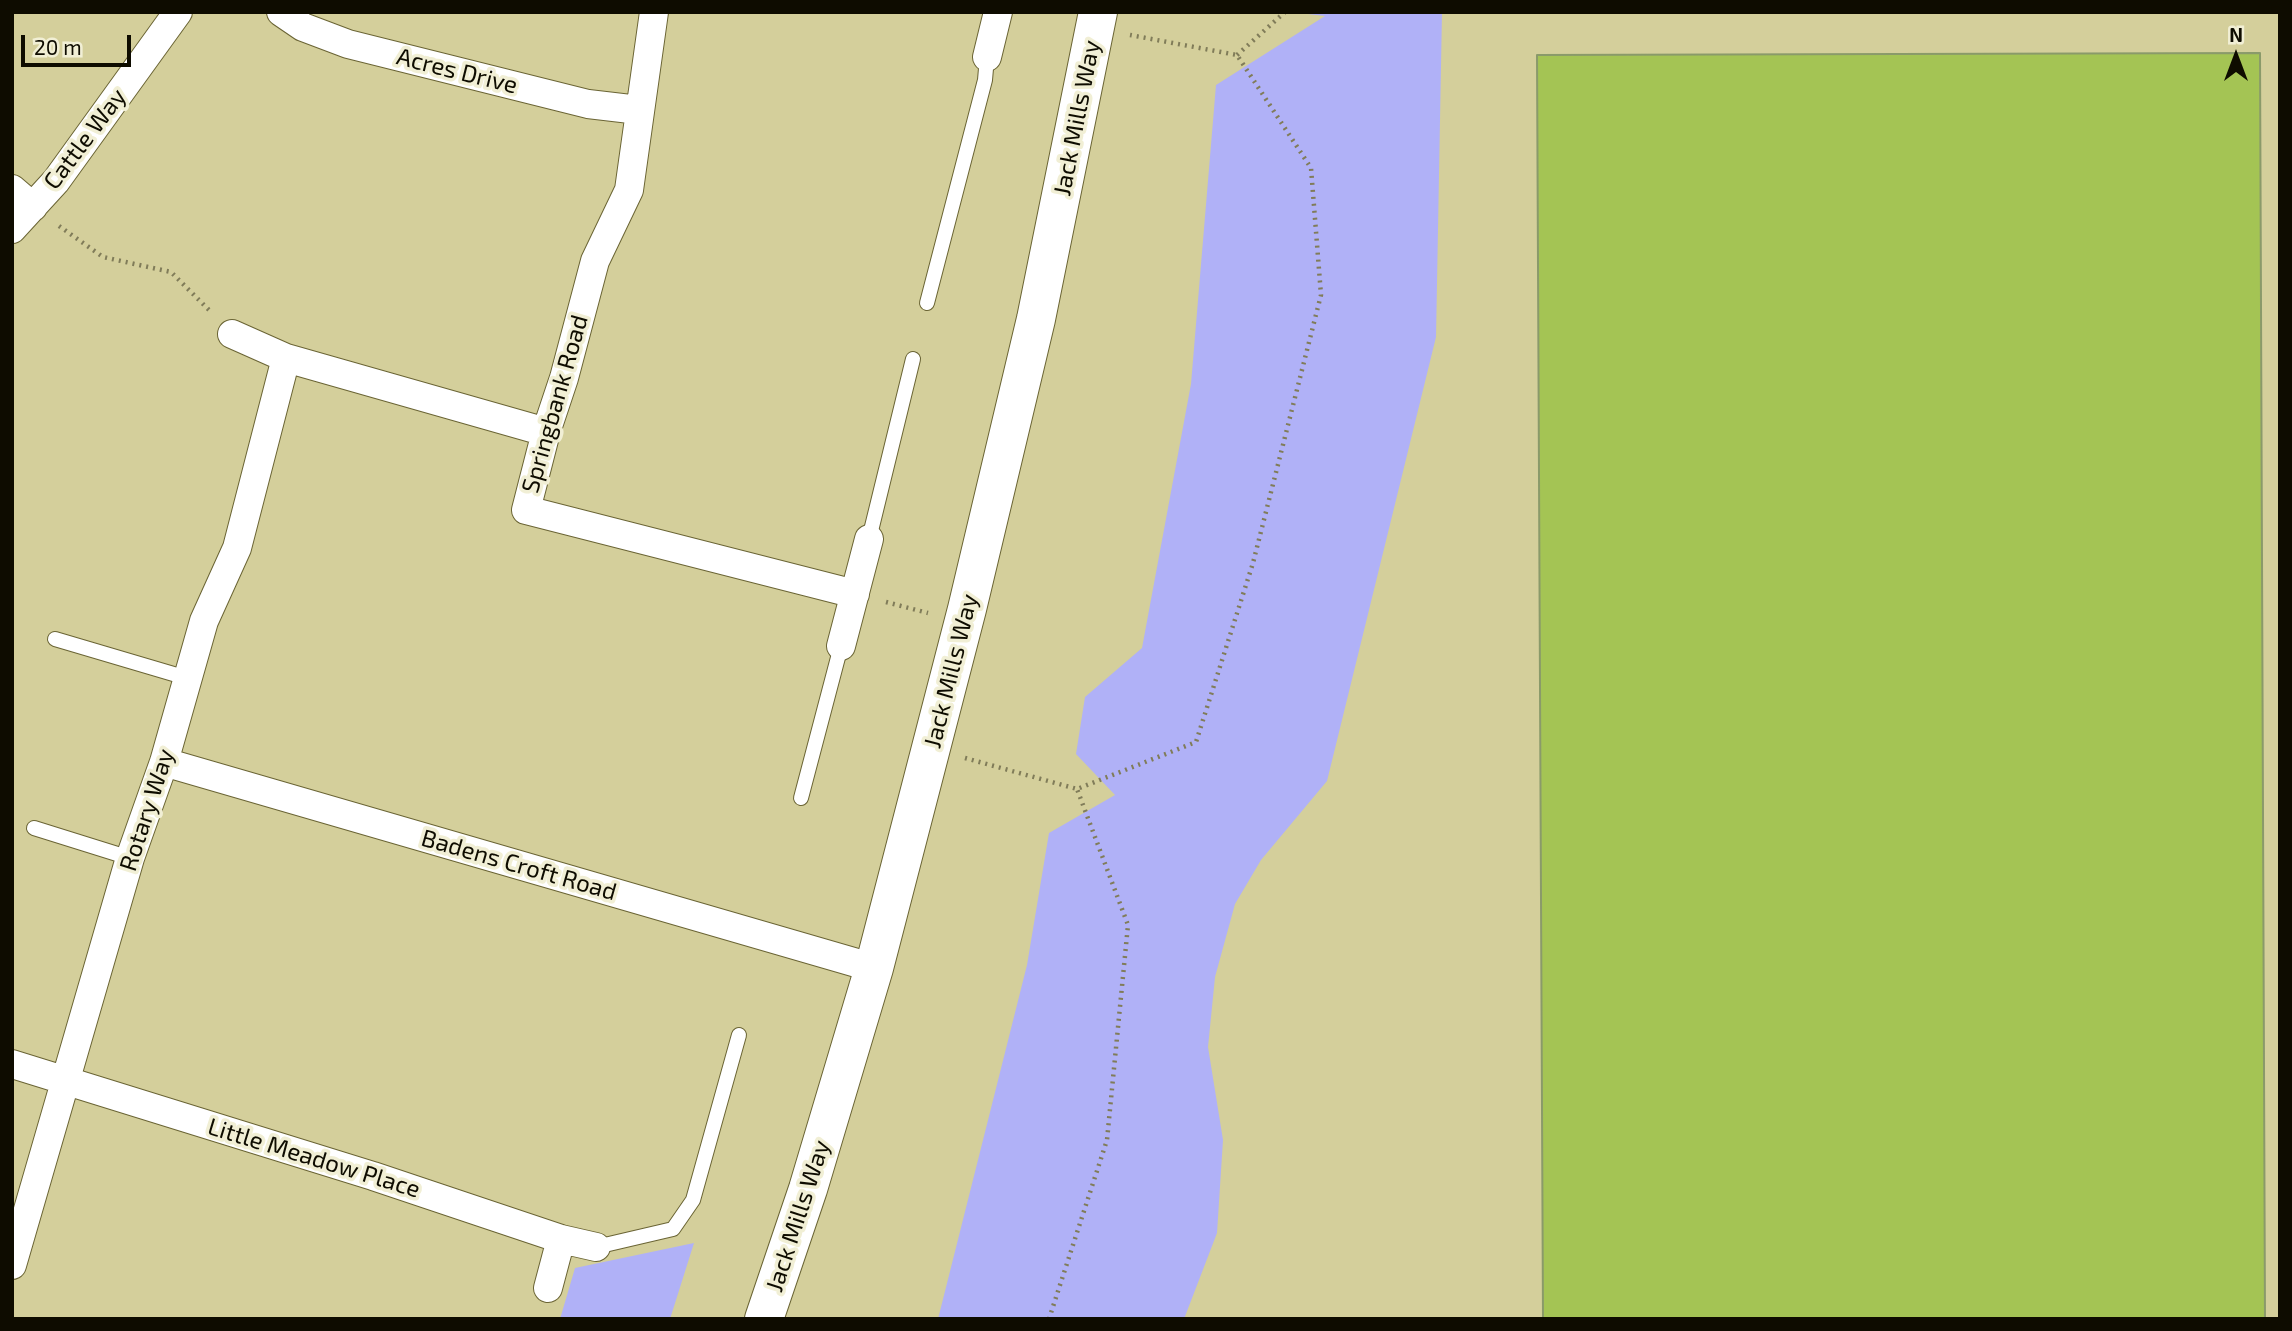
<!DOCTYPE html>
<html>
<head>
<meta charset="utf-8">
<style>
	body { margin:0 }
	#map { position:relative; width:2292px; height:1331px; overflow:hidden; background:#d4cf9b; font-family:"Exo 2",sans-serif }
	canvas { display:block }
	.frame { position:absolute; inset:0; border:14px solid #0e0c00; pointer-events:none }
	.north { position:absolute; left:2201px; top:21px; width:70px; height:70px; -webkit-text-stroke:5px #f1efd5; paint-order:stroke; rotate:0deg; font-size:19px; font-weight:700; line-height:28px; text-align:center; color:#0e0c00 }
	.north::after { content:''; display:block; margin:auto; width:24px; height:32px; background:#0e0c00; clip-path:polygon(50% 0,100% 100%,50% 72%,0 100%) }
	.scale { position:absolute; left:21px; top:35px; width:110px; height:32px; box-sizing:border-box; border:4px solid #0e0c00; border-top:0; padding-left:9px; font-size:21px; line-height:24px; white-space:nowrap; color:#0e0c00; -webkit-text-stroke:5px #f1efd5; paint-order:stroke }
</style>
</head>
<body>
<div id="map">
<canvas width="2292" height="1331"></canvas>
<div class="frame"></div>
<div class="north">N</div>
<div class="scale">20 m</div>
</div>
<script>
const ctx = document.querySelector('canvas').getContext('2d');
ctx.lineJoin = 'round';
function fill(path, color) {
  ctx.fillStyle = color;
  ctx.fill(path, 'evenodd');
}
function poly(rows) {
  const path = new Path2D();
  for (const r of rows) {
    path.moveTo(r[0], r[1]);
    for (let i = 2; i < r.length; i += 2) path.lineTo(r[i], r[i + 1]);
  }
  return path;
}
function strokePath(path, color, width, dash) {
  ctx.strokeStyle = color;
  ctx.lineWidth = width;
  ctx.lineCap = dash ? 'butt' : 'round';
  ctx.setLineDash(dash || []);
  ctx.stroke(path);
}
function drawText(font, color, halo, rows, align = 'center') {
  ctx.font = font + ' "Exo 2",sans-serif';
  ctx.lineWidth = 7;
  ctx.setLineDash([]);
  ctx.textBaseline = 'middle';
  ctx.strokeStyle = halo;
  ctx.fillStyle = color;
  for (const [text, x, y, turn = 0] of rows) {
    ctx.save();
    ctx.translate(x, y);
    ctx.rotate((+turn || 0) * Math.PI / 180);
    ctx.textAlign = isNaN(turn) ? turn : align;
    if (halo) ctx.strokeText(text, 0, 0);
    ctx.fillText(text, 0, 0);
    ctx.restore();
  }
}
const green = poly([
	[1291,12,1442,12,1436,337,1327,781,1261,860,1235,904,1215,977,1208,1047,1223,1140,1217,1233,1184,1319,938,1319,1027,965,1049,833,1115,795,1076,754,1085,697,1142,648,1191,384,1216,85,1325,16],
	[694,1243,670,1319,560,1319,575,1268]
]);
const building = poly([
	[2260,53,2265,1319,1543,1319,1537,55,2260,53]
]);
const path = poly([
	[1237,55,1285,12],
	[59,226,103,257,171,272,211,312],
	[886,602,928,613],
	[965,758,1077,789,1196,742,1253,563,1321,295,1311,168,1237,55,1130,35],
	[1049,1319,1107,1140,1128,925,1077,789]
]);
const service = poly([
	[927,303,985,80,987,57],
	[869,539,913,359],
	[55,639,187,678],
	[801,798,841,646],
	[34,828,130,858],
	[596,1247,673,1229,693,1200,739,1035]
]);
const minor = poly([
	[281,12,303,27,348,44,588,104,639,110],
	[654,12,629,190,595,261,564,378,546,432,526,510,855,594],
	[987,57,998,12],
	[12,189,33,207],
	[12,229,56,181,178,12],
	[232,334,286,358,546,432],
	[841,646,869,539],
	[164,762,874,968],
	[12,1064,373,1176,561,1239,596,1247],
	[12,1265,130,858,164,762,204,621,237,548,286,358],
	[548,1288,561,1239]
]);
const secondary = poly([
	[764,1319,808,1189,874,968,967,609,1036,319,1098,12]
]);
const streetNames = [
	["Acres Drive",457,71,14],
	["Jack Mills Way",1077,118,-79],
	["Cattle Way",85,139,-53],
	["Springbank Road",555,404,-74],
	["Jack Mills Way",951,671,-76],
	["Rotary Way",147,810,-72],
	["Badens Croft Road",519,865,16],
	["Little Meadow Place",314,1158,17],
	["Jack Mills Way",798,1216,-72]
];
fill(green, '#b0b1f7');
fill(building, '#a4c454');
strokePath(building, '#8a9a6a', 2);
strokePath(service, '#6a6434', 16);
strokePath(minor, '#6a6434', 30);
strokePath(secondary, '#6a6434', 40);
strokePath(path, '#807c59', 4.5, [2, 5]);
strokePath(service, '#fff', 14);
strokePath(minor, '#fff', 28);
strokePath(secondary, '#fff', 38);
drawText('24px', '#0e0c00', '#f1efd5', streetNames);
</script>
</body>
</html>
